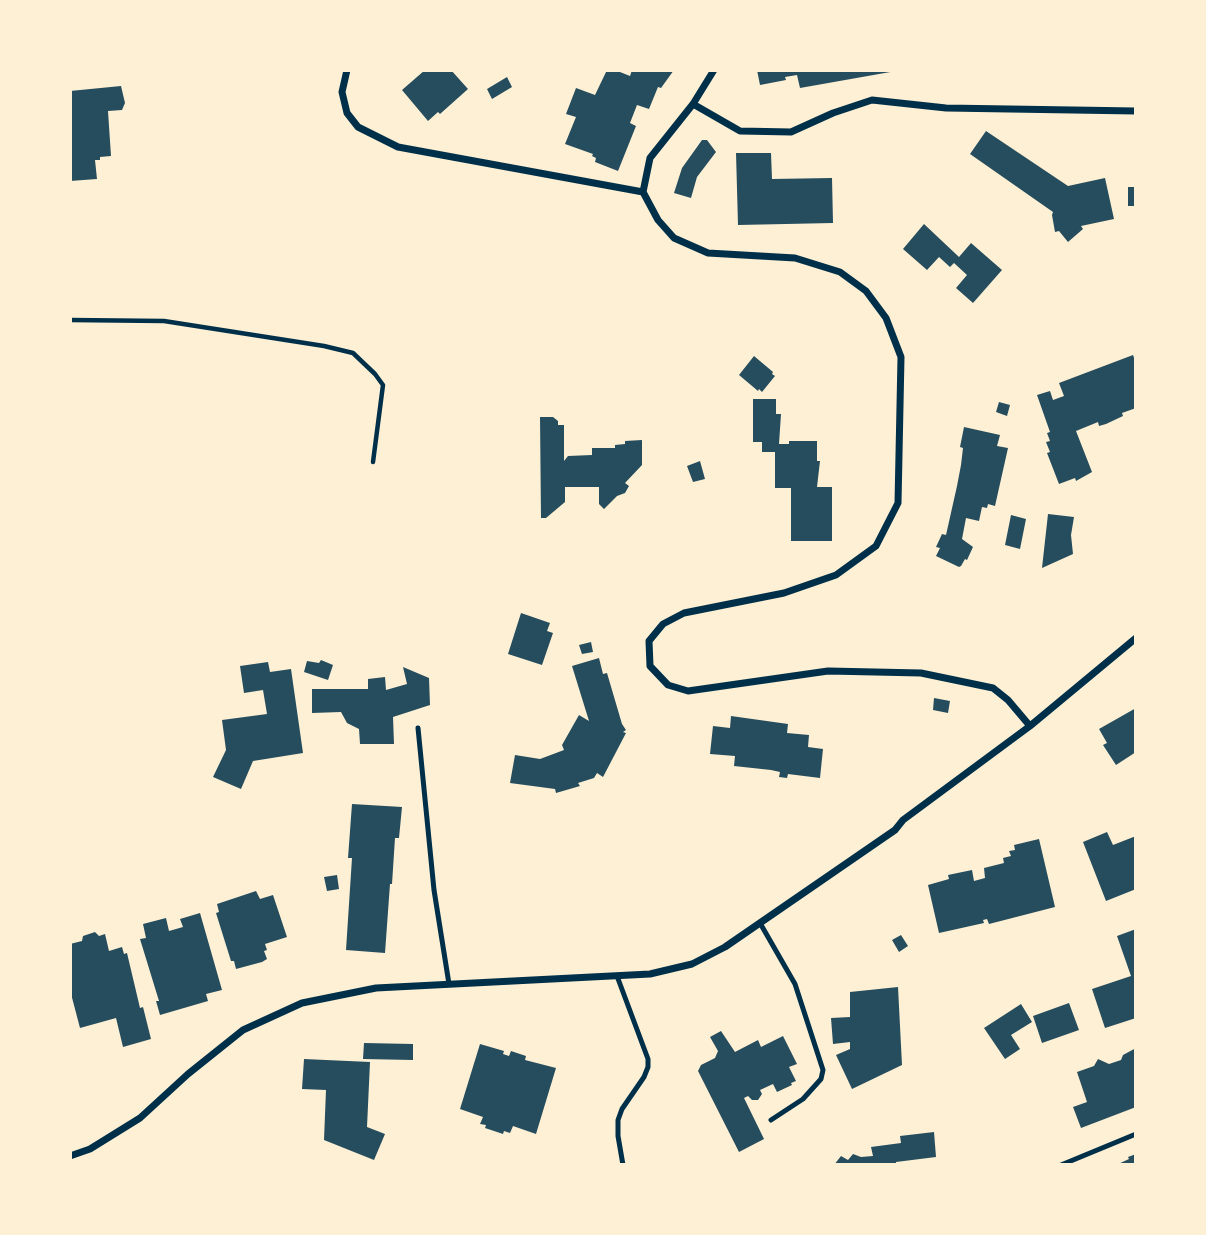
<!DOCTYPE html>
<html>
<head>
<meta charset="utf-8">
<style>
	body { margin:0 }
	#map { position:relative; width:1206px; height:1235px; overflow:hidden; background:#fdf0d5; font-family:Helvetica,sans-serif }
	canvas { display:block }
	.frame { position:absolute; inset:0; border:72px solid #fdf0d5; pointer-events:none }
</style>
</head>
<body>
<div id="map">
<canvas width="1206" height="1235"></canvas>
<div class="frame"></div>
</div>
<script>
const ctx = document.querySelector('canvas').getContext('2d');
ctx.lineJoin = 'round';
function fill(path, color) {
  ctx.fillStyle = color;
  ctx.fill(path, 'evenodd');
}
function poly(rows) {
  const path = new Path2D();
  for (const r of rows) {
    path.moveTo(r[0], r[1]);
    for (let i = 2; i < r.length; i += 2) path.lineTo(r[i], r[i + 1]);
  }
  return path;
}
function strokePath(path, color, width, dash) {
  ctx.strokeStyle = color;
  ctx.lineWidth = width;
  ctx.lineCap = dash ? 'butt' : 'round';
  ctx.setLineDash(dash || []);
  ctx.stroke(path);
}
const building = poly([
	[425,70,451,70,468,89,440,114,438,112,428,121,402,90],
	[607,70,615,70,630,76,632,70,674,70,661,88,658,87,649,109,637,105,630,123,636,126,618,171,595,162,596,158,592,156,593,154,565,144,576,117,566,114,576,88,595,95],
	[757,70,896,70,896,71,800,88,797,75,785,77,786,80,760,85],
	[507,77,512,87,492,99,487,89],
	[121,86,125,103,122,110,108,111,111,156,100,157,100,160,95,160,97,179,70,181,70,91],
	[986,131,1068,186,1105,178,1114,219,1081,226,1083,229,1068,242,1059,231,1055,232,1052,215,1053,212,970,154],
	[702,140,707,140,716,152,697,177,691,198,674,193,682,168],
	[736,153,771,153,772,179,832,178,833,223,738,225],
	[1128,187,1136,187,1136,206,1128,206],
	[924,224,959,257,971,243,1002,270,973,303,956,288,967,275,954,263,950,267,939,257,927,270,903,249],
	[1133,355,1136,363,1136,408,1122,413,1123,416,1106,424,1099,426,1098,422,1076,431,1092,472,1076,481,1075,478,1059,484,1047,453,1050,452,1046,442,1050,441,1047,433,1050,432,1037,395,1050,391,1053,400,1064,396,1059,383],
	[754,356,773,372,772,374,775,376,762,392,759,389,758,391,739,375],
	[753,399,776,399,776,414,781,414,779,444,789,444,789,441,817,441,817,461,820,461,817,487,832,487,832,541,791,541,791,488,775,488,775,452,762,452,762,442,753,442],
	[999,402,1010,405,1007,416,996,412],
	[540,417,553,417,558,421,558,425,564,425,564,461,568,456,592,455,592,448,615,448,615,445,625,444,625,441,642,440,642,465,625,483,629,486,625,493,617,496,604,509,599,504,599,487,565,487,565,502,546,518,541,518],
	[964,427,1000,435,997,446,1008,448,995,506,988,504,987,508,982,507,979,521,966,518,962,539,973,547,967,560,965,559,961,566,959,567,936,556,940,548,936,547,942,534,946,535,957,486,961,465,963,448,960,447],
	[700,461,705,479,693,482,687,466],
	[1048,514,1074,517,1071,535,1073,554,1042,568],
	[1011,515,1026,519,1020,549,1005,545],
	[521,613,550,623,547,631,553,633,542,665,508,654],
	[591,642,593,652,582,654,579,645],
	[599,658,603,674,607,673,622,724,626,730,623,732,626,733,603,777,597,773,594,778,578,783,580,786,556,793,555,789,510,783,515,755,540,759,564,750,562,745,579,715,589,721,572,666],
	[321,660,333,665,328,680,304,672,307,661,319,663],
	[268,662,270,672,291,669,303,753,253,761,241,789,213,777,226,750,222,720,267,714,263,690,244,693,240,666],
	[403,667,429,678,430,705,393,717,394,744,360,744,359,729,347,723,341,712,312,713,312,689,368,689,368,679,385,677,386,690,407,684],
	[934,698,950,701,948,713,933,710],
	[1136,708,1136,752,1116,765,1103,745,1107,743,1099,729],
	[731,716,788,724,787,733,809,735,808,747,823,749,820,778,788,774,787,778,779,777,780,772,771,770,734,766,735,756,710,754,713,726,730,728],
	[352,804,402,807,399,838,395,838,392,884,390,884,385,953,346,950,352,858,348,858],
	[1107,832,1113,845,1136,836,1136,889,1106,901,1083,842],
	[1039,839,1055,907,989,924,987,919,983,920,984,923,939,933,928,885,949,879,948,875,972,870,974,881,985,878,984,868,1004,863,1003,858,1011,856,1009,851,1015,850,1014,845],
	[337,875,339,889,327,891,324,877],
	[256,891,260,899,273,895,287,937,265,944,267,950,264,951,267,959,262,962,236,969,234,961,231,961,216,913,219,912,217,904],
	[200,913,222,990,206,994,208,1001,160,1015,156,1001,159,1001,140,939,146,938,143,924,166,918,169,931,183,927,180,919],
	[1136,929,1136,1018,1105,1028,1092,989,1131,976,1117,936],
	[95,932,99,936,105,934,109,951,122,947,124,954,127,953,140,1008,143,1007,151,1039,123,1047,116,1018,80,1028,70,990,70,944,82,941,83,936],
	[901,935,908,946,899,952,892,940],
	[898,987,902,1065,852,1089,836,1055,850,1049,850,1042,833,1044,831,1018,850,1017,850,992],
	[1069,1003,1079,1030,1042,1043,1033,1016],
	[1021,1004,1032,1022,1011,1035,1020,1049,1005,1059,984,1028],
	[721,1031,735,1052,758,1040,761,1047,783,1036,797,1064,789,1067,796,1081,791,1083,792,1085,777,1092,773,1084,760,1090,762,1094,758,1100,752,1100,748,1096,744,1098,764,1139,739,1152,698,1071,701,1065,715,1058,718,1051,710,1037],
	[364,1043,413,1044,413,1060,363,1059],
	[480,1044,504,1051,503,1054,509,1056,511,1051,526,1056,525,1060,556,1068,536,1134,513,1126,510,1133,504,1131,503,1134,485,1128,486,1125,480,1124,483,1117,460,1109],
	[1136,1048,1136,1107,1081,1128,1073,1107,1087,1102,1077,1072,1094,1066,1098,1059,1109,1064,1121,1060,1123,1055],
	[304,1059,370,1062,367,1127,385,1134,374,1160,324,1140,326,1090,302,1089],
	[934,1132,936,1157,896,1162,896,1165,834,1165,841,1156,848,1160,853,1154,861,1157,873,1156,871,1147,901,1143,900,1136],
	[1136,1154,1136,1165,1116,1165,1129,1159,1128,1157]
]);
const path = poly([
	[70,320,164,321,324,346,353,353,375,374,383,385,373,462]
]);
const service = poly([
	[418,728,434,890,449,984],
	[760,923,795,984,823,1070,821,1079,803,1099,771,1120],
	[617,976,648,1059,648,1067,644,1077,622,1109,618,1120,618,1136,623,1165],
	[1061,1165,1136,1134]
]);
const minor = poly([
	[347,70,342,92,347,113,358,127,398,147,643,192],
	[714,70,693,104,650,158,643,192,658,220,674,238,708,253,795,258,840,272,866,291,886,318,901,357,898,503,876,546,836,575,784,593,684,613,663,624,649,641,650,666,668,685,688,691,828,671,921,673,993,688,1008,700,1030,726],
	[693,104,740,131,791,132,833,113,872,100,946,108,1136,111],
	[70,1156,90,1149,140,1118,188,1074,243,1030,302,1003,376,988,650,974,692,964,725,947,895,830,903,820,1030,726,1136,638]
]);
fill(building, '#264d5e');
strokePath(path, '#003049', 4.5);
strokePath(service, '#003049', 5);
strokePath(minor, '#003049', 7);
</script>
</body>
</html>
